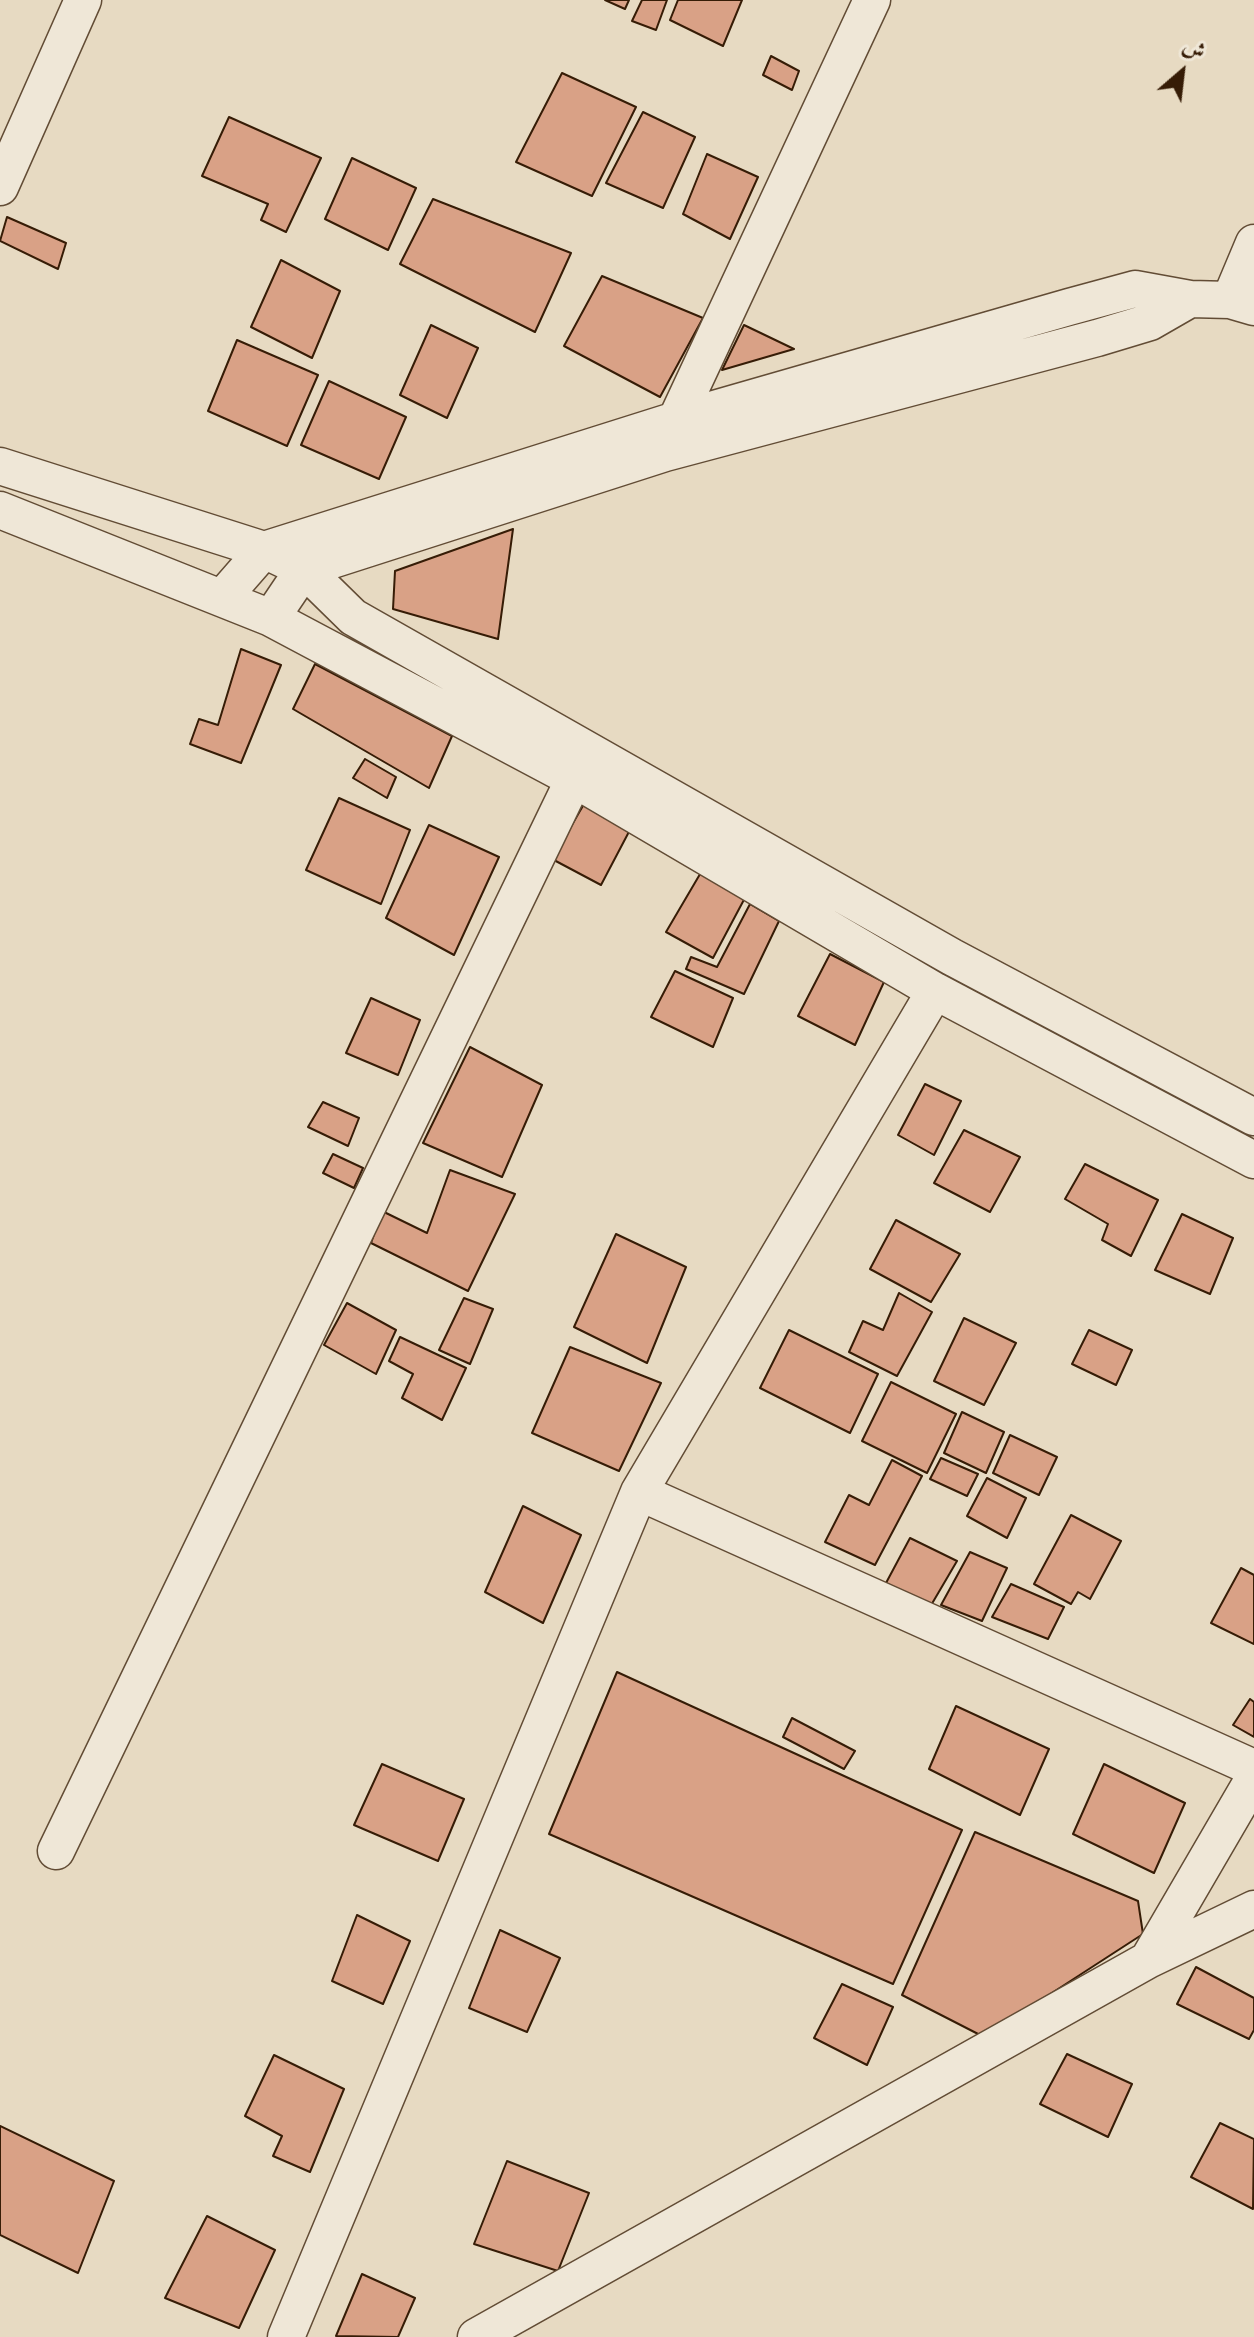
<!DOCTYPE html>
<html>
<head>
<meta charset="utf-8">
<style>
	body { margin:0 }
	#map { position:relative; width:1254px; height:2337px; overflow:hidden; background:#e7dac2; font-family:Vollkorn,Amiri,serif }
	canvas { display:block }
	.north { position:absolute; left:1142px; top:32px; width:80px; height:80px; -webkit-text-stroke:6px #efe7d7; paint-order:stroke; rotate:28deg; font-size:22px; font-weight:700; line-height:32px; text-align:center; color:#361c06 }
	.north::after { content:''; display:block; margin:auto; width:28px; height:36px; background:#361c06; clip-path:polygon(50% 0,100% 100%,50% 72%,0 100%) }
</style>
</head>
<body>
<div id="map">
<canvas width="1254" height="2337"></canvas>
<div class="north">ش</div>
</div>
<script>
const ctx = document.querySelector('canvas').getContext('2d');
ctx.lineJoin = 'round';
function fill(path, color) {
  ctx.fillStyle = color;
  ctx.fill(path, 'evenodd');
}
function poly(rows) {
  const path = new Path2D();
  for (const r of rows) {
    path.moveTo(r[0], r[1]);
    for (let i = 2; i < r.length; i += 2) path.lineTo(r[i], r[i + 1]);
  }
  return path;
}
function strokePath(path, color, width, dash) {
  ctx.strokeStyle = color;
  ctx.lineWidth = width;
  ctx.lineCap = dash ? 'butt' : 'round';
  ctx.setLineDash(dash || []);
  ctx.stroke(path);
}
const building = poly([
	[605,0,629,0,625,9,605,0],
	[642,0,667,0,656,30,632,21,642,0],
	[678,0,742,0,723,46,670,20,678,0],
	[771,56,799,71,792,90,763,75,771,56],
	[562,73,636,107,592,196,516,162,562,73],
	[643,112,695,137,663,208,606,183,643,112],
	[229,117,321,158,286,232,261,220,268,204,202,176,229,117],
	[707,154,758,177,730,239,683,214,707,154],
	[352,158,416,188,388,250,325,219,352,158],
	[433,199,571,253,535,332,400,264,433,199],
	[7,217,66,243,58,269,0,241,7,217],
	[281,260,340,291,312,358,251,327,281,260],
	[602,276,703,318,660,397,564,346,602,276],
	[431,325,478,348,447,418,400,395,431,325],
	[744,325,794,349,722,370,744,325],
	[237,340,318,375,287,446,208,411,237,340],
	[329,381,406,417,379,479,301,445,329,381],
	[513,529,498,639,393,609,395,571,513,529],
	[241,649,281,665,241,763,190,744,199,719,218,725,241,649],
	[315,664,452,736,429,788,293,709,315,664],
	[365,759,396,777,387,798,353,778,365,759],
	[339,798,410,830,381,904,306,870,339,798],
	[584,804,632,826,601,885,552,859,584,804],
	[429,825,499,857,454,955,386,918,429,825],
	[703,869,747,894,713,958,666,932,703,869],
	[750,904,779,921,744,994,686,969,691,957,717,967,750,904],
	[830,954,884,982,855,1045,798,1016,830,954],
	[675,971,733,998,713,1047,651,1017,675,971],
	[371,998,420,1020,398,1075,346,1053,371,998],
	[470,1047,542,1085,502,1177,423,1143,470,1047],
	[925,1084,961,1101,934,1155,898,1135,925,1084],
	[323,1102,359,1118,348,1146,308,1127,323,1102],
	[964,1130,1020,1157,990,1212,934,1183,964,1130],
	[333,1154,363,1168,354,1188,323,1173,333,1154],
	[1085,1164,1158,1200,1131,1256,1102,1240,1108,1224,1065,1199,1085,1164],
	[450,1170,515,1194,468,1291,371,1243,382,1211,427,1233,450,1170],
	[1182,1214,1233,1238,1210,1294,1155,1270,1182,1214],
	[896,1220,960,1254,931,1302,870,1269,896,1220],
	[616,1234,686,1267,647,1363,574,1327,616,1234],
	[899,1293,932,1312,897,1376,849,1352,863,1321,883,1330,899,1293],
	[464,1298,493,1309,470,1364,439,1350,464,1298],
	[347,1303,396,1330,376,1374,324,1345,347,1303],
	[964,1318,1016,1343,984,1405,934,1381,964,1318],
	[789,1330,878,1374,850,1433,760,1388,789,1330],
	[1089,1330,1132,1350,1116,1385,1072,1364,1089,1330],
	[400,1337,466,1368,442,1420,402,1398,413,1374,389,1361,400,1337],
	[570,1347,661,1383,619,1471,532,1433,570,1347],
	[891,1382,956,1414,927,1473,862,1441,891,1382],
	[962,1412,1004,1432,986,1473,944,1453,962,1412],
	[1010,1435,1057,1457,1039,1495,993,1473,1010,1435],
	[941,1458,978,1474,967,1496,930,1479,941,1458],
	[892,1460,922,1476,875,1565,825,1542,849,1495,869,1505,892,1460],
	[987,1478,1026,1498,1007,1538,967,1516,987,1478],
	[523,1506,581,1535,543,1623,485,1592,523,1506],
	[1071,1515,1121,1541,1090,1599,1078,1592,1071,1604,1034,1584,1071,1515],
	[910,1538,957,1561,930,1607,886,1583,910,1538],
	[970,1552,1007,1568,982,1621,941,1605,970,1552],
	[1241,1568,1254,1575,1254,1644,1211,1623,1241,1568],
	[1011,1584,1064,1607,1048,1639,992,1617,1011,1584],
	[617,1672,962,1830,893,1984,549,1834,617,1672],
	[1250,1699,1254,1702,1254,1737,1233,1725,1250,1699],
	[956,1706,1049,1749,1020,1815,929,1769,956,1706],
	[792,1718,855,1751,844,1769,783,1737,792,1718],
	[382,1764,464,1799,438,1861,354,1825,382,1764],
	[1104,1764,1185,1803,1154,1873,1073,1834,1104,1764],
	[975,1832,1138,1901,1143,1934,984,2037,902,1995,975,1832],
	[357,1915,410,1941,383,2004,332,1981,357,1915],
	[500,1930,560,1958,527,2032,469,2008,500,1930],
	[1196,1967,1254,1998,1254,2030,1249,2039,1177,2004,1196,1967],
	[842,1984,893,2007,867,2065,814,2038,842,1984],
	[1067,2054,1132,2084,1108,2137,1040,2104,1067,2054],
	[274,2055,344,2089,310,2172,273,2156,282,2136,245,2116,274,2055],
	[1220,2123,1254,2139,1253,2209,1191,2177,1220,2123],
	[0,2126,114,2181,78,2273,0,2235,0,2126],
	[507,2161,589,2193,558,2271,474,2244,507,2161],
	[207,2216,275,2250,239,2328,165,2298,207,2216],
	[362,2274,415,2298,398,2337,336,2336,362,2274]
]);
const minor = poly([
	[0,187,83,0],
	[1230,300,1254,243],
	[676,420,872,0],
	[0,466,264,550,304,569,353,617,952,957,1254,1117],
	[0,510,271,618,574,779,935,991,1254,1160],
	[223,597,264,550,676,420,1069,307,1135,289,1190,299,1230,300,1254,307],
	[271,618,304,569,665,453,1097,338,1150,322,1190,299],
	[639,1492,1254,1768],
	[56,1851,574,779],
	[1148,1960,1254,1778],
	[286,2337,639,1492,935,991],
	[476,2337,1148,1960,1254,1909]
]);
fill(building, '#d9a186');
strokePath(building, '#361c06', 2);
strokePath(minor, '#624c35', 39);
strokePath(minor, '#efe7d7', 36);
</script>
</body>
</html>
